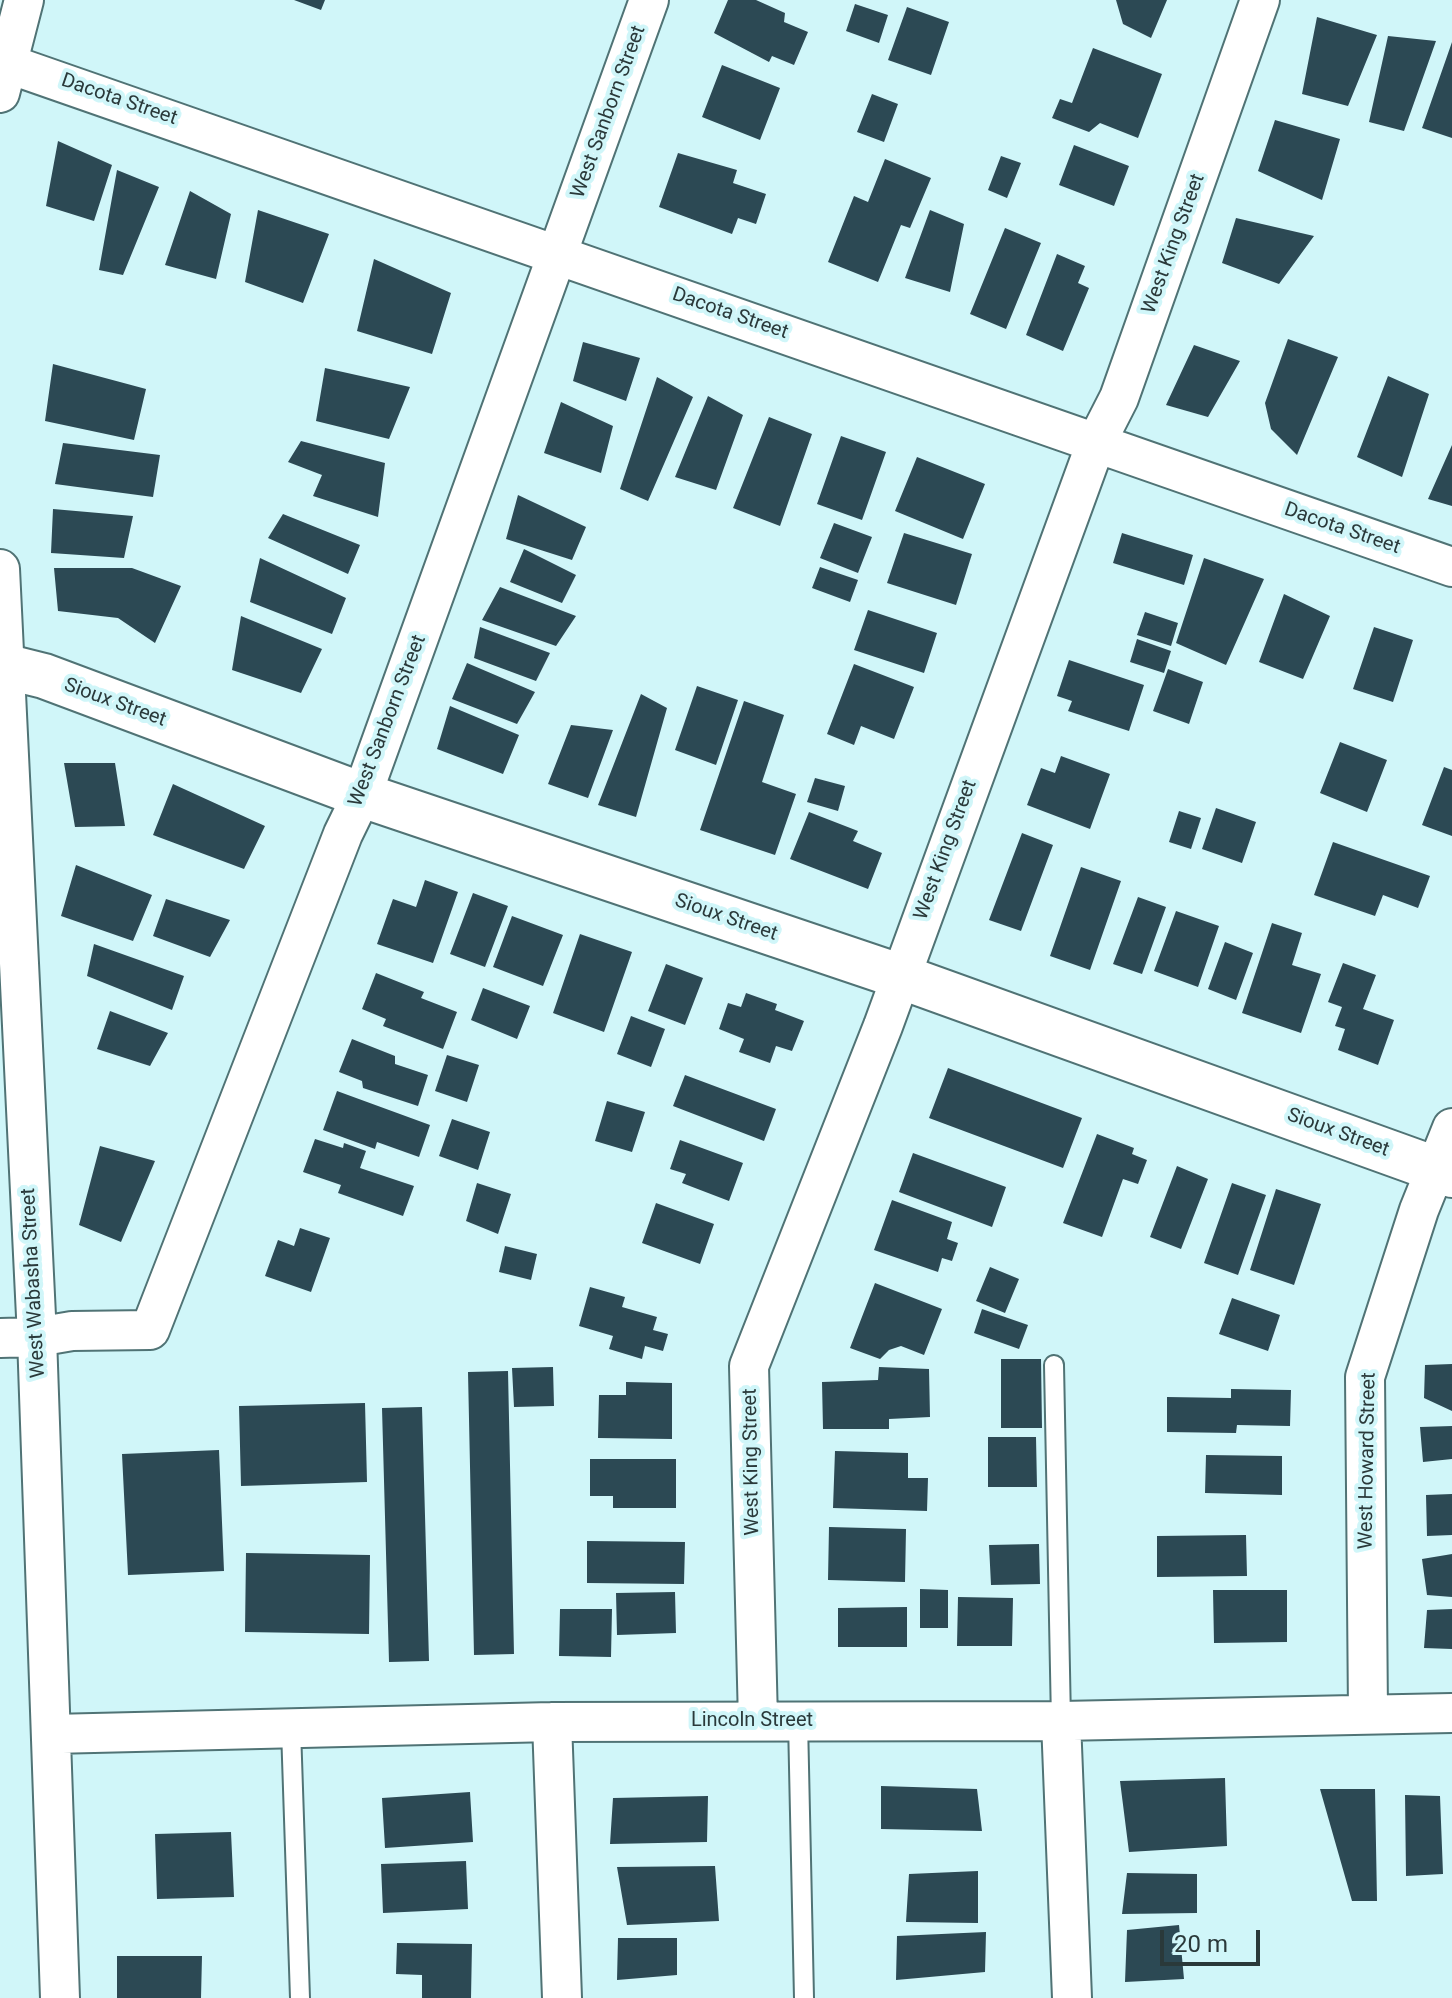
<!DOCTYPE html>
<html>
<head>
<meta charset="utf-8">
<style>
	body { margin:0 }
	#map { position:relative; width:1452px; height:1998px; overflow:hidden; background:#d0f6f9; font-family:Roboto,sans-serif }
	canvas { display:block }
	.scale { position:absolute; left:1160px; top:1930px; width:100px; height:36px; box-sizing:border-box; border:4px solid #2a393a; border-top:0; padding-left:10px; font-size:24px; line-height:28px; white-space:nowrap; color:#2a393a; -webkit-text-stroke:6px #d0f6f9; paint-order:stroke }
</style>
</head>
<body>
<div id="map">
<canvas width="1452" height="1998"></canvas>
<div class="scale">20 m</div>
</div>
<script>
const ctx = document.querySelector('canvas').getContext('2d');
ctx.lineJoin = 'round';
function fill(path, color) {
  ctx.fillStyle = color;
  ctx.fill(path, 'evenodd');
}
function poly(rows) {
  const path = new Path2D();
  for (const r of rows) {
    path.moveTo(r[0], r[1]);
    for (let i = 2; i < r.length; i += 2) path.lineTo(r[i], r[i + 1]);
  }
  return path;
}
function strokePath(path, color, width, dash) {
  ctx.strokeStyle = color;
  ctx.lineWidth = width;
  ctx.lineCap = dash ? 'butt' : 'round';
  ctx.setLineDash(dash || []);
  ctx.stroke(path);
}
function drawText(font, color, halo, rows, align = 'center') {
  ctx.font = font + ' Roboto,sans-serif';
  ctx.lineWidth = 8;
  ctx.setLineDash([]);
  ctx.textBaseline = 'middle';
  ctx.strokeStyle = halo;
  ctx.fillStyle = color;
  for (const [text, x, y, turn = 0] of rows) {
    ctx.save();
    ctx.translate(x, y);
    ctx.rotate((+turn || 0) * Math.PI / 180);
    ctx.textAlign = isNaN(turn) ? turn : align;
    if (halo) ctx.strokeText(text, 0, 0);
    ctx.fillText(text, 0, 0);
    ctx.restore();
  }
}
const building = poly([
	[294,0,325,0,321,10],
	[728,0,756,0,785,13,784,22,808,32,794,65,772,56,769,62,714,33],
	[1116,0,1167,0,1151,38,1123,24],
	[855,4,888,15,879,43,846,31],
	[907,7,949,22,931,75,888,60],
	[1317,17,1377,35,1348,106,1302,94],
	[1388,36,1436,41,1404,131,1369,122],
	[1452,42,1452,138,1422,128],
	[1093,48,1162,74,1138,138,1100,123,1089,132,1052,118,1060,99,1072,103],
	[722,65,780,88,760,140,702,117],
	[872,94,898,104,884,142,857,132],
	[1275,120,1340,139,1322,200,1258,171],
	[58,141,112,165,94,221,46,206],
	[1074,145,1129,166,1114,206,1059,185],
	[678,153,737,170,733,183,766,194,756,224,738,218,732,234,659,207],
	[1001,156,1021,163,1007,198,988,190],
	[885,159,931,178,910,228,901,225,878,282,828,262,854,196,868,202],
	[117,170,159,187,123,275,99,270],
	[190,191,231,214,216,279,165,265],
	[258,210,329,234,303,303,245,282],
	[930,210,964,224,950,292,905,278],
	[1236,218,1314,236,1279,284,1222,263],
	[1005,228,1041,243,1006,329,970,314],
	[1057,254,1085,266,1078,283,1089,288,1063,351,1026,335],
	[374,259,451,293,432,354,357,331],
	[1288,339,1338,357,1297,455,1271,429,1265,403],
	[583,342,640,358,626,401,573,381],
	[1194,345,1240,361,1208,417,1166,405],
	[53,364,146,389,134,440,45,421],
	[325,368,410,387,389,439,316,421],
	[1388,376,1429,394,1402,477,1357,457],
	[657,377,693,397,648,501,620,489],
	[708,396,743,415,716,490,675,477],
	[561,402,613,426,601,473,544,453],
	[769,417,812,434,780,526,733,508],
	[841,436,886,452,862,520,817,504],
	[301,441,385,463,378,517,313,496,322,475,288,462],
	[63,443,160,455,153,497,55,484],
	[1452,445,1452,506,1428,499],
	[917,457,985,484,963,539,895,511],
	[518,495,586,527,572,560,506,539],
	[53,509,133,516,124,558,51,553],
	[283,514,360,545,348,574,268,538],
	[834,523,872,537,858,573,820,558],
	[904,533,972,554,956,605,887,583],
	[1122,533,1193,555,1184,585,1113,563],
	[524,549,576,575,562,603,510,582],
	[260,558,346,598,332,634,250,602],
	[1204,558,1264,579,1226,665,1176,643],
	[820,567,858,580,850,602,812,588],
	[54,568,132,568,181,586,155,643,118,618,58,611],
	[500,587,576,616,556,646,482,620],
	[1284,594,1330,616,1303,679,1259,662],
	[868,610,937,633,924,673,854,650],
	[1145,612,1178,623,1171,646,1137,635],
	[241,616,322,649,301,693,232,670],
	[480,627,550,653,536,681,474,658],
	[1374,627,1413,640,1393,702,1353,689],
	[1137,639,1171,651,1164,673,1130,662],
	[1069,660,1144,685,1129,731,1068,711,1072,701,1057,696],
	[467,663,535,692,517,724,452,699],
	[854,664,914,687,894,739,861,726,854,745,827,734],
	[1168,669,1203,682,1189,724,1153,711],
	[697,686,738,700,716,765,675,750],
	[641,694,667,708,636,817,598,805],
	[744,701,784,715,762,782,796,794,775,855,700,830],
	[450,706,519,735,503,774,437,749],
	[571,725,613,730,588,798,548,784],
	[1340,742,1387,760,1367,812,1320,793],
	[1061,756,1110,774,1090,829,1027,805,1041,768,1055,773],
	[64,763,115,763,125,826,75,827],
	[1444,767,1452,770,1452,836,1422,825],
	[815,778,845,786,838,811,807,802],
	[173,784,265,826,244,869,153,835],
	[1216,808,1256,822,1242,863,1202,849],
	[1179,811,1201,818,1191,849,1169,842],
	[809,812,858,831,853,841,882,853,868,889,790,859],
	[1022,833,1053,845,1021,931,989,920],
	[1333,842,1430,876,1418,908,1383,895,1375,916,1314,895],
	[76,865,152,895,133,941,61,916],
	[1081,867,1121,881,1090,970,1050,956],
	[425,880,458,892,433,963,377,944,393,899,416,907],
	[473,893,508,906,485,967,450,954],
	[1138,897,1166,907,1142,974,1113,964],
	[166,899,230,920,210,957,153,936],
	[1176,911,1219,926,1198,987,1154,971],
	[512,916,563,935,543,986,493,967],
	[1272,923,1302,933,1292,965,1321,974,1301,1033,1242,1013],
	[580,934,632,952,604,1032,553,1013],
	[1225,942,1253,953,1236,1000,1208,989],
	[94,944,184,976,172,1010,87,976],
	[1343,963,1376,975,1363,1009,1394,1020,1378,1065,1338,1050,1345,1029,1335,1026,1342,1007,1328,1002],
	[666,964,703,978,685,1025,648,1011],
	[376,973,424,992,421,998,457,1012,443,1049,383,1026,386,1019,362,1009],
	[483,988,530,1006,517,1039,471,1020],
	[746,993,777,1004,775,1010,804,1021,792,1051,776,1046,770,1063,739,1052,744,1039,719,1029,728,1003,741,1007],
	[110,1011,168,1033,150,1066,97,1049],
	[631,1016,665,1029,651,1067,617,1054],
	[352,1039,395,1056,395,1064,428,1075,418,1106,363,1088,362,1081,339,1072],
	[447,1055,479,1065,467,1102,435,1091],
	[948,1068,1082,1118,1063,1168,929,1118],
	[685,1075,776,1109,764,1141,673,1106],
	[337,1091,430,1125,419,1157,377,1142,375,1149,323,1130],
	[607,1101,645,1112,632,1152,595,1141],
	[452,1119,490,1132,478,1170,439,1156],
	[1097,1134,1134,1148,1132,1154,1147,1160,1138,1184,1123,1179,1102,1237,1063,1223],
	[315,1139,343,1148,344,1143,366,1151,360,1168,414,1186,403,1216,338,1193,341,1185,303,1172],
	[680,1140,743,1163,729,1201,682,1183,686,1174,670,1169],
	[100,1146,155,1161,121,1242,79,1225],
	[913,1153,1006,1187,992,1227,899,1192],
	[1177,1166,1208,1179,1181,1249,1150,1237],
	[477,1183,511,1194,498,1234,466,1221],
	[1232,1183,1266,1195,1238,1275,1204,1263],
	[1276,1189,1321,1204,1294,1285,1250,1270],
	[892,1200,952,1222,947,1239,958,1243,952,1261,942,1258,938,1272,874,1250],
	[656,1203,714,1224,700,1264,642,1243],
	[300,1228,330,1238,311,1292,265,1276,278,1240,294,1246],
	[505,1246,537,1254,531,1280,499,1272],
	[990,1267,1019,1279,1005,1313,976,1301],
	[875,1283,942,1309,924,1355,901,1346,889,1350,880,1359,850,1348],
	[590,1287,625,1297,622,1307,657,1317,653,1330,668,1334,663,1351,645,1346,642,1359,609,1349,613,1336,579,1326],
	[1232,1298,1280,1315,1268,1351,1219,1334],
	[982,1309,1028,1325,1019,1349,974,1333],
	[1001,1359,1041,1359,1042,1428,1001,1428],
	[1452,1364,1452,1411,1424,1398,1425,1365],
	[553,1367,554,1406,514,1407,512,1368],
	[879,1367,929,1369,930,1417,889,1419,889,1429,823,1429,822,1382,878,1380],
	[508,1371,514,1654,474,1655,468,1372],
	[626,1382,672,1383,672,1439,598,1438,599,1395,626,1395],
	[1231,1389,1291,1390,1290,1426,1237,1425,1236,1433,1167,1432,1167,1397,1231,1398],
	[365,1403,367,1482,241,1486,239,1406],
	[422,1407,429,1661,389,1662,382,1408],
	[1452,1426,1452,1459,1423,1462,1420,1427],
	[988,1437,1036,1437,1037,1487,988,1487],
	[219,1450,224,1571,128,1575,122,1454],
	[835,1451,908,1453,908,1478,928,1478,927,1511,833,1508],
	[1206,1455,1282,1456,1282,1495,1205,1493],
	[590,1459,676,1459,676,1508,613,1508,613,1496,590,1496],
	[1452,1494,1452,1535,1427,1536,1426,1495],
	[829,1527,906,1529,905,1582,828,1580],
	[1246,1535,1247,1576,1157,1577,1157,1536],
	[587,1541,685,1542,684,1584,587,1583],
	[1039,1544,1040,1584,991,1585,989,1545],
	[246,1553,370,1555,369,1634,245,1632],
	[1452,1554,1452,1597,1427,1595,1422,1559],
	[920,1589,948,1590,948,1628,920,1628],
	[1213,1590,1287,1590,1287,1642,1214,1643],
	[675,1592,676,1633,617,1635,616,1593],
	[958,1597,1013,1598,1012,1646,957,1646],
	[907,1607,907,1647,838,1647,838,1608],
	[560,1609,612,1609,611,1657,559,1656],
	[1452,1609,1452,1649,1424,1648,1427,1610],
	[1225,1778,1227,1846,1129,1852,1120,1781],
	[881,1786,977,1789,982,1831,881,1829],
	[1320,1789,1375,1789,1377,1901,1352,1901],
	[470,1792,473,1842,385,1848,382,1798],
	[1405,1795,1440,1796,1443,1874,1406,1876],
	[708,1796,707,1842,610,1844,613,1798],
	[231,1832,234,1897,157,1899,155,1834],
	[466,1861,468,1909,383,1913,381,1864],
	[715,1866,719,1921,627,1925,617,1867],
	[978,1871,978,1923,906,1922,909,1874],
	[1127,1873,1197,1874,1197,1913,1122,1914],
	[1179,1925,1184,1979,1125,1982,1127,1930],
	[986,1932,985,1972,896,1980,897,1936],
	[618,1938,677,1938,677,1975,617,1980],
	[397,1943,472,1944,471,1998,422,1998,422,1975,396,1974],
	[117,1956,202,1956,201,1998,117,1998]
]);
const lane = poly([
	[1054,1365,1061,1721],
	[798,1721,804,1998],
	[291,1729,300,1998]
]);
const street = poly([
	[0,61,1452,567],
	[0,93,24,0],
	[0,569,37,1337,60,1998],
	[0,1338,37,1337,72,1331,150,1330,343,834,362,795,649,0],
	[1368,1712,1365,1377,1419,1210,1452,1128],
	[758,1721,749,1366,883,1026,1096,443,1119,398,1260,0],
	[1061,1721,1072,1998],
	[552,1722,562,1998],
	[52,1734,552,1722,1061,1721,1452,1713]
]);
const secondary = poly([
	[0,665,44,676,362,795,899,976,1452,1175]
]);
const streetNames = [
	["Dacota Street",119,100,19],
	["West Sanborn Street",609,112,-70],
	["West King Street",1174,244,-70],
	["Dacota Street",730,314,19],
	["Dacota Street",1342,529,19],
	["Sioux Street",115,703,20],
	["West Sanborn Street",388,721,-69],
	["West King Street",946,850,-70],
	["Sioux Street",726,918,19],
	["Sioux Street",1338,1133,20],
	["West Wabasha Street",34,1283,-93],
	["West Howard Street",1368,1461,-89],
	["West King Street",752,1462,-91],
	["Lincoln Street",752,1721]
];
fill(building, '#2c4954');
strokePath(lane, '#507375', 22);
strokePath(street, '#507375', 42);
strokePath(secondary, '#507375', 48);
strokePath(lane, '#fff', 18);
strokePath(street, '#fff', 38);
strokePath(secondary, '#fff', 44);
drawText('20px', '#2a393a', '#d0f6f9', streetNames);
</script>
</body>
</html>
